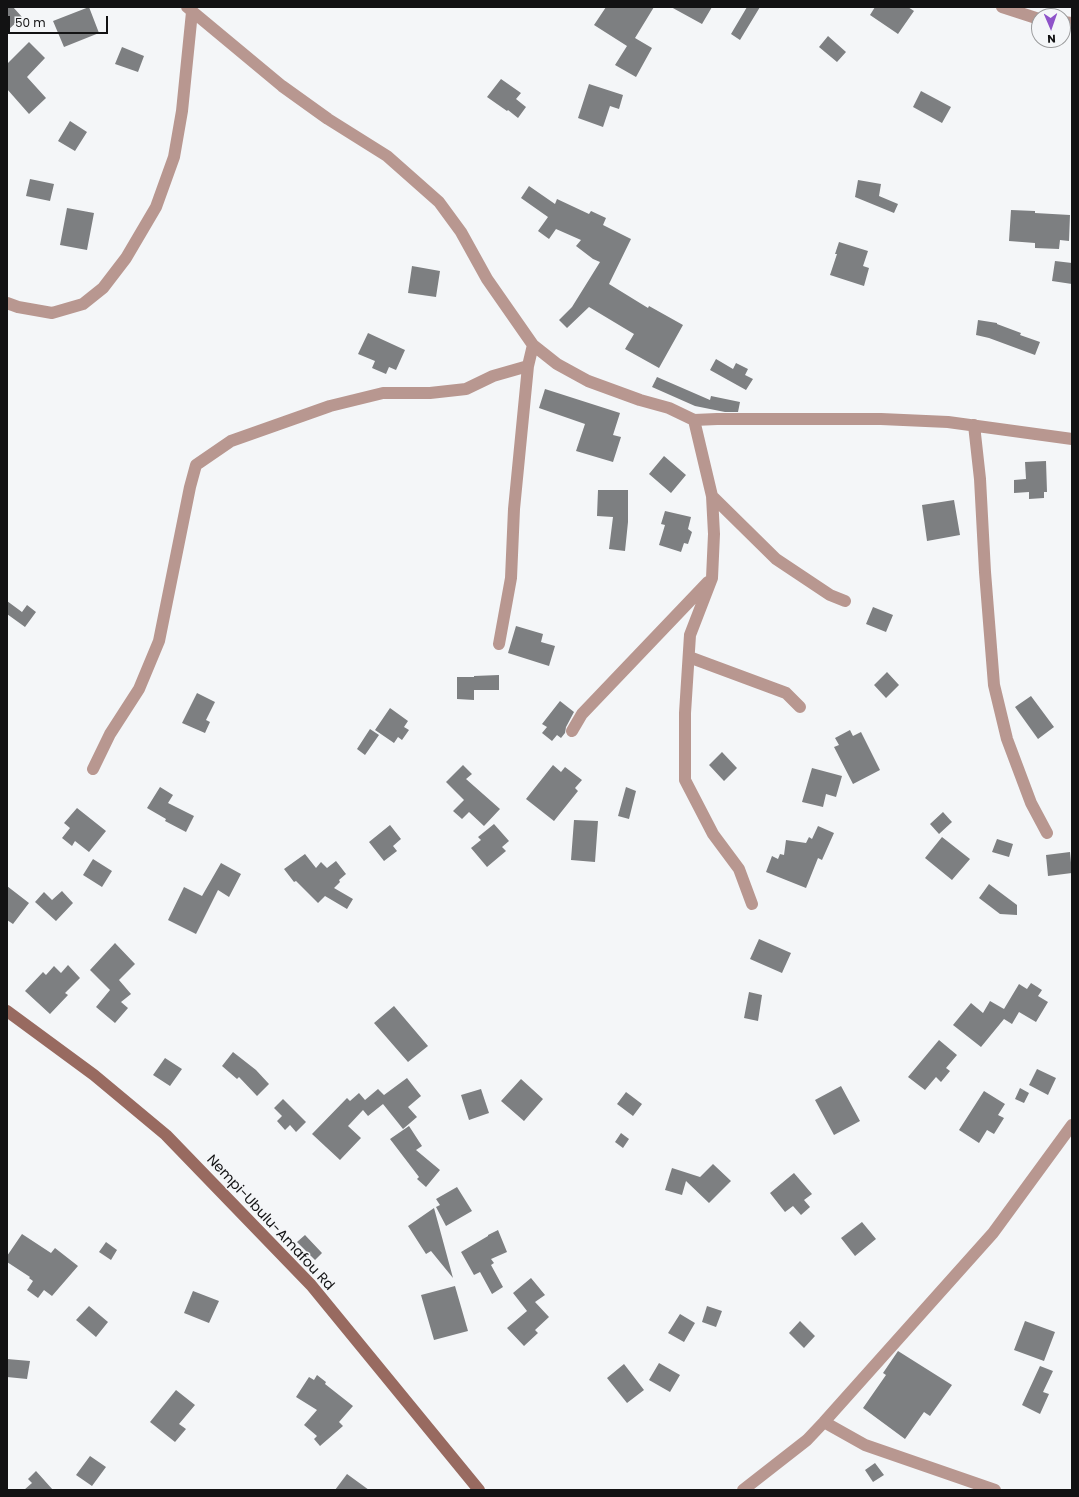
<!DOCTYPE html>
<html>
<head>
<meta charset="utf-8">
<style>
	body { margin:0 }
	#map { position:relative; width:1079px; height:1497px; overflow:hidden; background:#f4f6f8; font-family:Poppins,sans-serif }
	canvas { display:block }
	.frame { position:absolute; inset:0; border:8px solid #121213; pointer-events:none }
	.north { position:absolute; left:1031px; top:8px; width:40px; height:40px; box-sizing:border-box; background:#f4f6f8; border:1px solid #9a9b9c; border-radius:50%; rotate:178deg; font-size:11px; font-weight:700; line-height:16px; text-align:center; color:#121213 }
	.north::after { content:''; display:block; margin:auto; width:14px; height:18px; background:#8e53c9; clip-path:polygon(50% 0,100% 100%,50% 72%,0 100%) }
	.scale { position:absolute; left:8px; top:16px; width:100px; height:18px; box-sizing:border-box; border:2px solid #121213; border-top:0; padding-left:5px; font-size:12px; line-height:14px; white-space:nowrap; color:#121213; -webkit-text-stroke:3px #f4f6f8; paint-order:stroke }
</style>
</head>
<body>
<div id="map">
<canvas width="1079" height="1497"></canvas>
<div class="frame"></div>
<div class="north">N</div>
<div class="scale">50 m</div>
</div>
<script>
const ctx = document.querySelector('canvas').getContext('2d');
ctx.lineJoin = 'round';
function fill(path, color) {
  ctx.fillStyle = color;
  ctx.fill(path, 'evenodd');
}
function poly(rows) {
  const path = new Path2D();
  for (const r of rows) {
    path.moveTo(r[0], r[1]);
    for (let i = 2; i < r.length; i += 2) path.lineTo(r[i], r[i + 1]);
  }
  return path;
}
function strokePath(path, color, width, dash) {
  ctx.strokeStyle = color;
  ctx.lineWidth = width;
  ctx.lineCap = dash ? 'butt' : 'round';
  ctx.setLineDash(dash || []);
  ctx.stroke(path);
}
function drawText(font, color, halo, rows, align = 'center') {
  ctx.font = font + ' Poppins,sans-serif';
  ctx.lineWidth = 3;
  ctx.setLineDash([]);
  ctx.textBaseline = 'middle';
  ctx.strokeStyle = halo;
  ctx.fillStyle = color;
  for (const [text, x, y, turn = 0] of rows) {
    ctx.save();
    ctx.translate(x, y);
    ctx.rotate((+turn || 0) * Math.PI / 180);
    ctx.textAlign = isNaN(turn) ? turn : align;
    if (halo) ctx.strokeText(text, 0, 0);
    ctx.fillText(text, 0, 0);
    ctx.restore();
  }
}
const building = poly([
	[7,7,13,7,22,17,7,31],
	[89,7,99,33,64,47,53,21],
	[606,7,654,7,635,38,652,48,636,77,615,65,627,46,594,25],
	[671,7,712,7,702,24],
	[747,7,760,7,740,40,731,34],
	[875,7,908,7,914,11,898,34,870,15],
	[828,36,846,52,837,62,819,47],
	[29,42,45,58,27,77,46,98,29,114,7,89,7,64],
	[122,47,144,56,138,72,115,64],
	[501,79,521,93,516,99,526,107,518,118,508,110,507,111,487,97],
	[589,84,623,95,619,109,610,106,603,127,578,118],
	[921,91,951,107,942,123,913,107],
	[70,121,87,132,75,151,58,141],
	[30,179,54,184,50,201,26,196],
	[858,180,881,184,879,196,898,204,894,213,855,197],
	[529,186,555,204,557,199,589,214,591,211,606,218,603,225,631,239,609,284,648,308,649,306,683,325,659,368,625,349,634,334,589,307,567,328,559,320,572,307,600,262,593,259,576,246,581,240,556,229,549,239,538,231,548,217,521,198],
	[67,208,94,213,87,250,60,245],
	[1011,210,1035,211,1035,213,1070,215,1069,241,1060,240,1059,249,1035,248,1035,243,1009,241],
	[839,242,868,251,863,266,869,268,864,286,830,275,837,254,835,254],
	[1055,261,1072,263,1072,284,1052,281],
	[412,266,440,271,436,297,408,293],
	[978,320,997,323,997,324,1021,333,1020,335,1040,342,1035,355,989,338,976,335],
	[368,333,405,350,396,370,389,367,386,374,372,368,375,361,358,354],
	[716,359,733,369,736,363,748,369,745,375,753,379,746,390,710,370],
	[657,377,710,400,711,396,740,402,738,412,725,412,695,406,652,387],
	[545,389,620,413,613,435,621,437,613,462,576,451,585,424,539,408],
	[664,456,686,475,671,493,649,474],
	[1046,461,1047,492,1044,492,1044,498,1029,499,1029,492,1014,493,1014,480,1026,479,1025,462],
	[598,490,628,490,628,522,625,551,609,549,613,517,597,516],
	[954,500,960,535,927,541,922,505],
	[665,511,691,517,688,529,692,532,688,544,684,543,681,552,659,545,665,525,661,524],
	[7,601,22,612,27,605,36,612,25,627,7,614],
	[873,607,893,615,886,632,866,624],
	[516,626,543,634,541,642,555,646,549,666,508,653],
	[887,672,899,685,886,698,874,685],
	[499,675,499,690,474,690,474,700,457,699,457,677,474,677,474,676],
	[197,693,215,702,206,720,210,722,205,733,182,723],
	[1031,696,1054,727,1038,739,1015,707],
	[560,701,574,712,566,727,565,733,561,738,557,735,552,741,542,733,547,727,542,724],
	[390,708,408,721,404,727,409,730,402,740,398,737,394,743,375,730],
	[370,729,379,735,365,755,357,749],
	[850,730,853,736,861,732,880,770,853,784,834,747,839,745,835,738],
	[722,752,737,768,724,781,709,765],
	[463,765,472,774,466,779,500,809,484,826,469,812,462,819,453,811,464,800,446,782],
	[553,765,561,772,565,767,582,780,575,788,578,791,554,821,526,799],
	[812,768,842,776,836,797,826,794,823,807,802,802],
	[160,787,173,795,168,803,194,816,186,832,165,821,166,819,147,808],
	[626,787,636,791,629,819,618,816],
	[77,808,106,831,89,852,75,841,72,846,62,838,70,828,64,823],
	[943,812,952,822,939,834,930,824],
	[574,820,598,821,595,862,571,860],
	[494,824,509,841,502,847,506,851,487,867,471,848,481,840,478,837],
	[390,825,401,839,393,846,397,851,384,861,369,842],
	[818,826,834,833,822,860,818,858,806,888,766,872,772,856,778,859,780,854,784,855,786,840,806,843,809,837,812,839],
	[942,837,970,859,952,880,925,858],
	[997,839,1013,844,1009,857,992,852],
	[1070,852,1072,873,1048,876,1046,855],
	[305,854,316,868,321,862,327,868,336,861,346,874,339,880,340,882,334,888,353,899,347,909,325,896,318,903,296,881,294,882,284,869],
	[93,859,112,871,102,887,83,875],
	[221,863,241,874,229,897,218,890,196,934,168,920,184,887,202,896],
	[989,884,1017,905,1017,915,1000,914,979,898],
	[7,886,29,903,13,924,7,920],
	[62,891,73,903,56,921,35,902,44,892,52,900],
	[759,939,791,953,782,973,750,959],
	[115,943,135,964,119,980,131,994,121,1002,128,1008,115,1023,96,1007,110,990,90,970],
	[68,965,80,978,65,993,68,995,50,1014,25,991,43,972,46,975,54,966,61,973],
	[1031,983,1042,990,1038,996,1048,1002,1036,1022,1019,1012,1012,1024,1004,1019,981,1047,953,1025,971,1003,983,1013,990,1001,1004,1009,1019,984,1027,989],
	[749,992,762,995,758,1021,744,1018],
	[394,1006,428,1046,408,1062,374,1023],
	[939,1040,957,1055,946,1068,950,1071,941,1082,936,1077,925,1090,908,1077],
	[233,1052,256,1070,269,1084,257,1096,239,1077,237,1079,222,1066],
	[165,1058,182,1069,170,1086,153,1075],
	[1037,1069,1056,1078,1048,1095,1029,1085],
	[407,1078,421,1096,408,1107,417,1117,403,1129,383,1104,368,1116,363,1110,348,1126,361,1138,340,1160,312,1134,347,1098,350,1101,359,1093,365,1100,378,1089,384,1095],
	[521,1079,543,1099,524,1121,501,1101],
	[841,1086,860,1121,834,1135,815,1100],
	[1020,1088,1029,1093,1024,1103,1015,1099],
	[481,1089,489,1113,469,1120,461,1095],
	[984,1091,1005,1104,998,1115,1004,1118,994,1134,987,1130,979,1143,959,1130],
	[626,1092,642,1104,633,1116,617,1104],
	[283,1099,306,1122,296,1132,290,1125,285,1130,277,1121,282,1116,274,1108],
	[409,1126,422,1146,416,1150,440,1170,426,1187,417,1179,419,1177,390,1139],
	[621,1133,629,1139,623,1148,615,1142],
	[713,1164,731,1181,709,1203,686,1181,682,1195,665,1190,672,1168,700,1177],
	[794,1173,812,1194,804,1200,810,1207,801,1215,793,1206,785,1212,770,1193],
	[457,1187,472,1211,446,1226,436,1207,440,1205,436,1199],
	[434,1208,440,1230,453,1278,431,1251,426,1254,408,1226],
	[862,1222,876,1239,855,1256,841,1238],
	[498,1230,507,1252,491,1259,494,1263,491,1265,503,1287,492,1294,480,1272,474,1275,461,1252,488,1236,488,1235],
	[22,1234,51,1253,55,1248,78,1266,52,1296,44,1290,38,1298,27,1290,33,1281,29,1278,30,1277,7,1262,7,1256],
	[305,1235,322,1253,315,1260,297,1242],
	[106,1242,117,1250,111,1260,99,1252],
	[531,1278,545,1295,535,1302,549,1317,535,1330,538,1333,524,1346,507,1328,527,1311,513,1293],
	[455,1286,468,1331,434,1340,421,1295],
	[193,1291,219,1301,209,1323,184,1313],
	[89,1306,108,1322,96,1337,76,1320],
	[707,1306,722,1311,716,1327,702,1322],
	[680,1314,695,1323,684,1342,668,1333],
	[800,1321,815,1336,804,1348,789,1333],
	[1025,1321,1055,1332,1044,1361,1014,1350],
	[898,1351,952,1385,930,1416,924,1412,905,1439,863,1408,886,1375,883,1373],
	[7,1359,30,1361,27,1379,7,1377],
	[659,1363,680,1375,670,1392,649,1380],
	[624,1364,644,1390,627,1403,607,1378],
	[1040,1366,1053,1371,1043,1392,1049,1394,1040,1414,1022,1405],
	[317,1375,326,1382,325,1384,353,1406,339,1422,343,1426,320,1446,314,1439,317,1436,304,1425,317,1410,296,1397,309,1377,314,1380],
	[176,1390,195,1405,179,1424,186,1429,175,1442,150,1422],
	[90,1456,106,1467,92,1486,76,1475],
	[875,1463,884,1475,873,1482,865,1470],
	[36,1471,53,1490,24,1490,32,1483,28,1479],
	[347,1474,369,1490,335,1490]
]);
const street = poly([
	[187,7,282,86,328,119,387,156,439,202,461,232,487,279,533,345,557,364,588,381,640,400,669,408,694,420,717,419,881,419,948,422,1072,439],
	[1002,7,1039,19],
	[1063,22,1072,23],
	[7,303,18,307,52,313,83,304,103,288,126,258,156,207,174,157,182,111,192,12],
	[694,420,712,496,776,559,830,595,845,601],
	[974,425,980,479,985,572,994,685,1007,739,1031,803,1047,833],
	[712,496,714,534,712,578,690,635,685,713,685,780,713,834,739,869,752,904],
	[499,644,511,578,514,509,528,366,533,345],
	[689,657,786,693,800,707],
	[572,731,582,714,708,582],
	[93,769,110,734,139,689,159,641,190,487,196,465,231,441,330,406,383,393,430,393,466,389,493,376,528,366],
	[824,1422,865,1445,995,1490],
	[743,1490,807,1440,824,1422,993,1233,1072,1125]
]);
const secondary = poly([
	[7,1011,94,1075,166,1135,311,1285,479,1490]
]);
const streetNames = [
	["Nempi-Ubulu-Amafou Rd",270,1223,47]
];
fill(building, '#7d7f81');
strokePath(street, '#b89790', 12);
strokePath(secondary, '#986a60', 12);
drawText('14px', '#121213', '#f4f6f8', streetNames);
</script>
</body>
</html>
